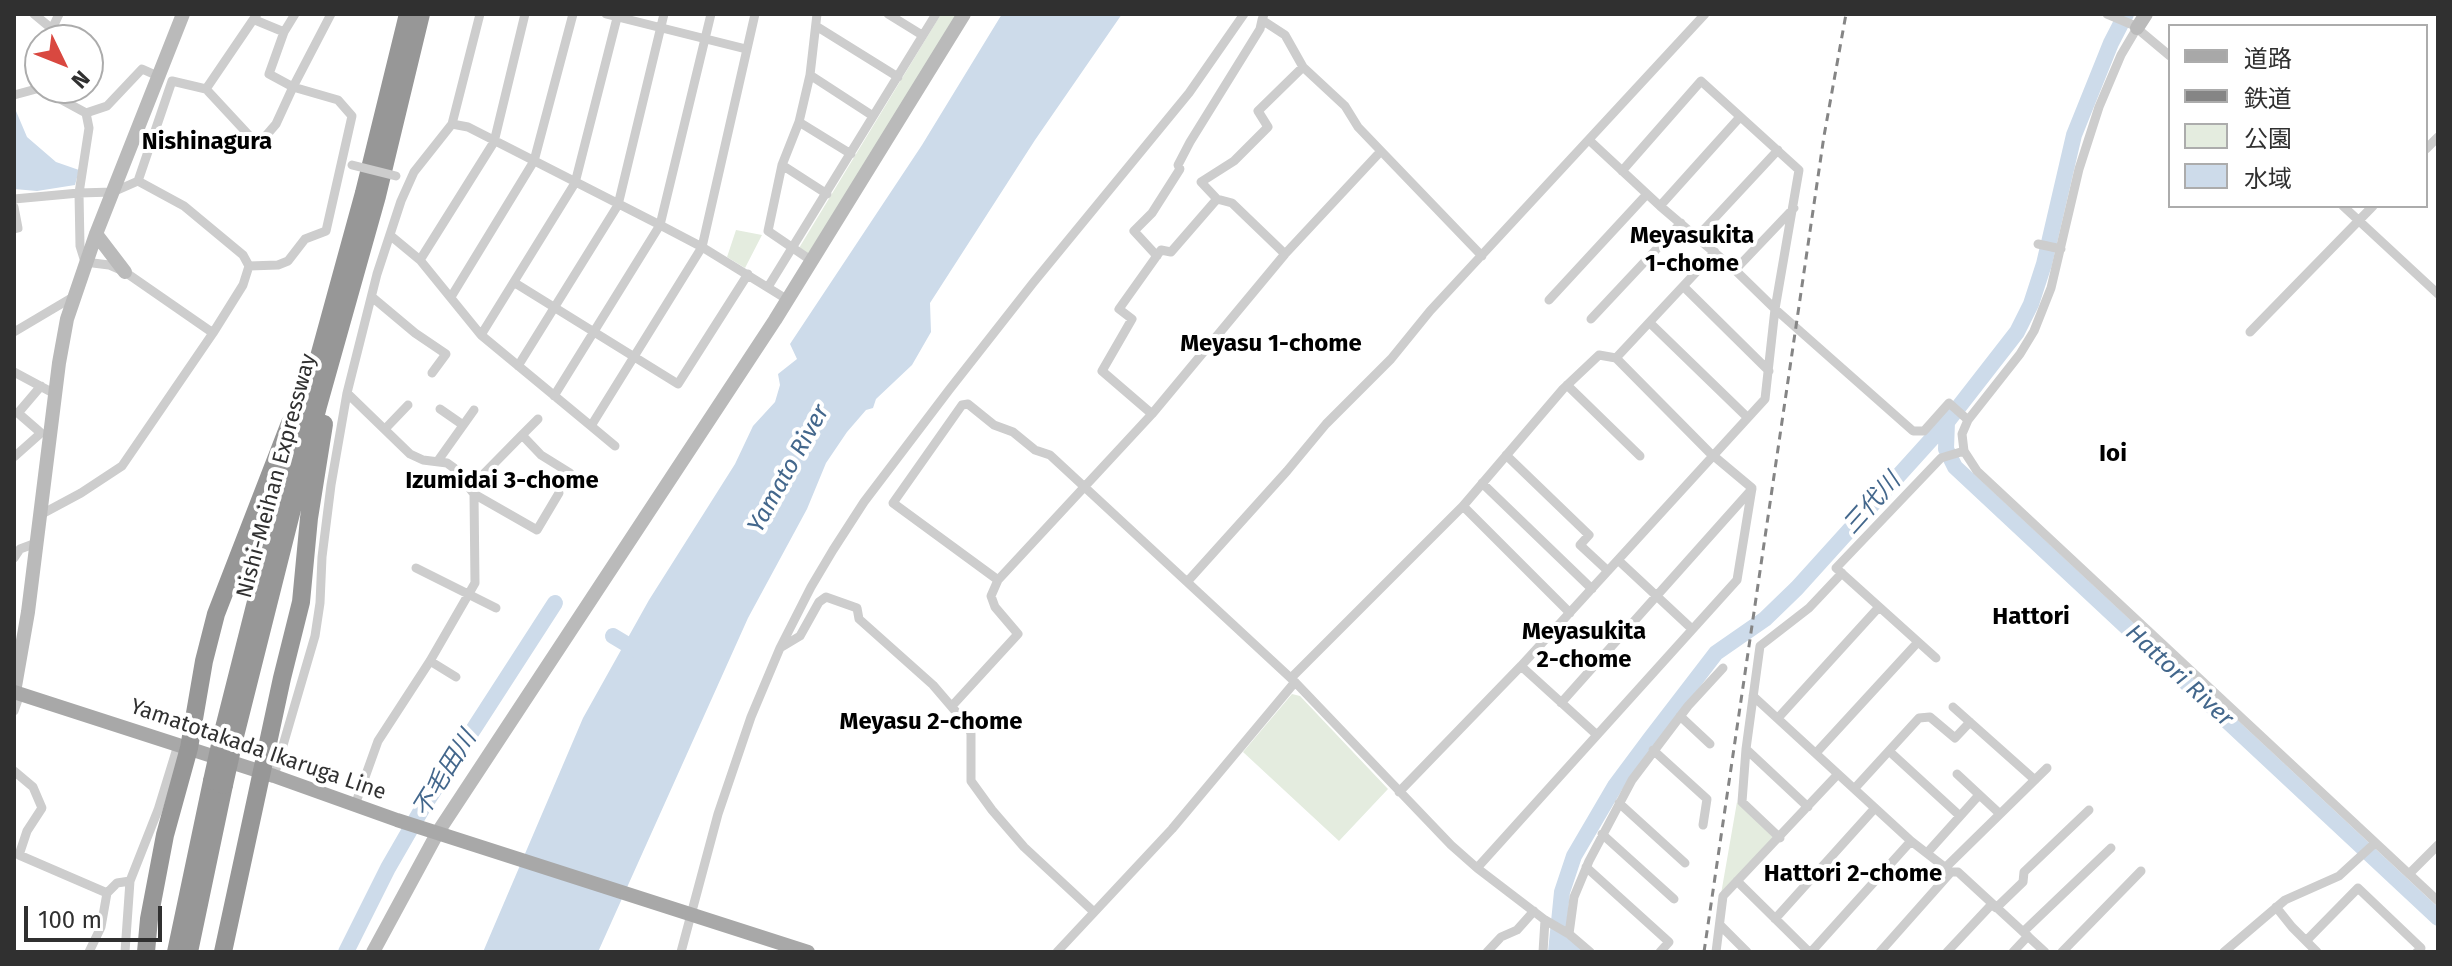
<!DOCTYPE html>
<html>
<head>
<meta charset="utf-8">
<style>
	body { margin:0 }
	#map { position:relative; width:2452px; height:966px; overflow:hidden; background:#fff; font-family:"Fira Sans","Noto Sans JP",sans-serif }
	canvas { display:block }
	.frame { position:absolute; inset:0; border:16px solid #303030; pointer-events:none }
	.legend { position:absolute; left:2168px; top:24px; width:260px; height:184px; box-sizing:border-box; background:#fff; border:2px solid #acacac; margin:0; padding:10px 14px; list-style:none; font-size:24px; color:#303030 }
	.legend li { display:flex; align-items:center; gap:16px; height:40px }
	.legend b { width:40px; border:2px solid #acacac }
	.north { position:absolute; left:24px; top:24px; width:80px; height:80px; box-sizing:border-box; background:#fff; border:2px solid #acacac; border-radius:50%; rotate:133deg; font-size:22px; font-weight:700; line-height:32px; text-align:center; color:#303030 }
	.north::after { content:''; display:block; margin:auto; width:28px; height:36px; background:#d94840; clip-path:polygon(50% 0,100% 100%,50% 72%,0 100%) }
	.scale { position:absolute; left:24px; top:906px; width:138px; height:36px; box-sizing:border-box; border:4px solid #303030; border-top:0; padding-left:10px; font-size:24px; line-height:28px; white-space:nowrap; color:#303030; -webkit-text-stroke:6px #fff; paint-order:stroke }
</style>
</head>
<body>
<div id="map">
<canvas width="2452" height="966"></canvas>
<div class="frame"></div>
<ul class="legend">
<li><b style="height:10px;background:#a8a8a8"></b>道路</li>
<li><b style="height:10px;background:#858585"></b>鉄道</li>
<li><b style="height:22px;background:#e4ecdf"></b>公園</li>
<li><b style="height:22px;background:#cddbea"></b>水域</li>
</ul>
<div class="north">N</div>
<div class="scale">100 m</div>
</div>
<script>
const ctx = document.querySelector('canvas').getContext('2d');
ctx.lineJoin = 'round';
function fill(path, color) {
  ctx.fillStyle = color;
  ctx.fill(path, 'evenodd');
}
function poly(rows) {
  const path = new Path2D();
  for (const r of rows) {
    path.moveTo(r[0], r[1]);
    for (let i = 2; i < r.length; i += 2) path.lineTo(r[i], r[i + 1]);
  }
  return path;
}
function strokePath(path, color, width, dash) {
  ctx.strokeStyle = color;
  ctx.lineWidth = width;
  ctx.lineCap = dash ? 'butt' : 'round';
  ctx.setLineDash(dash || []);
  ctx.stroke(path);
}
function drawText(font, color, halo, rows, align = 'center') {
  ctx.font = font + ' "Fira Sans","Noto Sans JP",sans-serif';
  ctx.lineWidth = 8;
  ctx.setLineDash([]);
  ctx.textBaseline = 'middle';
  ctx.strokeStyle = halo;
  ctx.fillStyle = color;
  for (const [text, x, y, turn = 0] of rows) {
    ctx.save();
    ctx.translate(x, y);
    ctx.rotate((+turn || 0) * Math.PI / 180);
    ctx.textAlign = isNaN(turn) ? turn : align;
    if (halo) ctx.strokeText(text, 0, 0);
    ctx.fillText(text, 0, 0);
    ctx.restore();
  }
}
const green = poly([
	[941,14,958,14,808,254,799,248],
	[736,230,762,235,745,268,727,257],
	[1292,694,1300,696,1388,789,1339,841,1243,752],
	[1737,802,1775,839,1721,894]
]);
const water = poly([
	[1002,14,1122,14,1035,140,930,303,931,332,912,365,876,399,873,408,866,410,847,432,826,463,807,509,748,618,598,952,483,952,583,718,649,600,735,464,753,426,775,402,780,385,778,374,797,359,790,344,922,145],
	[14,111,16,111,27,137,56,162,79,170,75,185,37,191,14,189]
]);
const river = poly([
	[1947,422,1946,449,1955,467,2438,918],
	[613,636,643,654],
	[1558,942,1578,952],
	[346,952,388,868,422,809,555,603],
	[1556,952,1562,892,1574,856,1615,786,1650,739,1716,653,1765,619,1797,588,1947,422,2017,332,2031,304,2044,264,2074,135,2111,43,2126,14]
]);
const street = poly([
	[34,14,52,29],
	[295,14,284,32,269,74,293,87,331,14],
	[606,14,746,49],
	[888,14,922,35],
	[1264,14,1262,20,1285,35,1303,67,1345,106,1358,127,1381,151,1482,256],
	[2107,14,2133,25,2170,56],
	[255,20,284,32],
	[816,26,898,77],
	[2137,28,2121,55,2099,107,2079,169,2051,288,2034,331,2020,354,1968,420,1962,434,1964,451,1977,471,2438,901],
	[47,40,59,14],
	[810,75,873,116],
	[206,89,258,145,276,124,293,87,338,100,352,116,326,231,305,239,288,261,278,265,249,266],
	[14,95,40,88,86,113,107,106,142,69,160,77],
	[86,113,89,128,79,193,80,246,85,262,109,265,125,272,213,333],
	[799,122,851,154],
	[452,124,468,127,660,225,702,247,788,300],
	[1589,140,1660,206,1735,270,1775,309,1913,431,1924,431,1949,403,1968,420],
	[2426,149,2438,137],
	[782,165,827,194],
	[14,199,79,193,113,192,138,181,172,81,206,89,257,14],
	[1660,206,1740,117],
	[2343,206,2438,294],
	[14,207,18,228,14,229],
	[391,236,420,260,481,335,591,426,702,247,755,14],
	[1697,237,1778,150],
	[2038,244,2061,249],
	[1285,254,1232,203,1217,199,1201,182,1234,161,1268,127,1258,111,1303,67],
	[1157,256,1134,231,1152,213,1180,169,1178,165,1190,142,1260,29,1262,20],
	[420,260,494,142,525,14],
	[812,261,768,231,782,165,799,122,810,75,817,14],
	[1735,270,1794,208],
	[515,283,678,384,748,274],
	[768,287,936,14],
	[1684,287,1769,371],
	[372,297,415,333,446,354,432,373],
	[451,297,534,161,573,14],
	[1549,300,1647,194],
	[1591,319,1681,223],
	[1650,323,1747,417],
	[14,332,73,297],
	[2250,332,2373,206],
	[481,335,575,183,618,14],
	[1616,358,1715,252],
	[518,366,618,205,664,14],
	[14,372,55,394],
	[1567,385,1640,456],
	[347,393,410,454,423,460,447,463,454,468,474,494,537,530,559,493],
	[554,396,660,225,711,14],
	[440,409,463,425],
	[1152,414,1102,371,1132,319,1119,309,1161,250,1171,252,1217,199],
	[591,426,615,446],
	[385,429,408,405],
	[522,435,538,419],
	[1506,455,1589,535,1580,545,1608,571],
	[14,457,41,433,18,413,41,386],
	[437,462,474,410],
	[1482,483,1592,589],
	[470,488,522,435,541,455,570,473],
	[1463,506,1570,613],
	[40,515,81,493,122,466,213,333,243,285,249,266,243,255,184,206,138,181],
	[14,558,20,549,36,543],
	[1618,560,1692,629],
	[416,568,496,608],
	[998,580,893,503,962,405,968,404,994,425,1013,432,1035,450,1050,455,1295,682,1451,845,1477,868,1545,920,1569,934,1590,952],
	[1187,582,1287,471,1326,424,1391,359,1430,311,1705,14],
	[780,648,800,636,819,602,826,597,857,608,859,619,933,685,969,727,971,734,971,781,992,810,1024,847,1094,912],
	[1936,658,1836,568,1941,458,1964,451],
	[430,661,456,677],
	[1521,666,1597,735],
	[1291,678,1463,506,1563,389,1599,355,1616,358,1709,452,1752,488,1737,580,1477,868],
	[1753,696,1911,841,1951,872,1958,872,2045,952],
	[1561,703,1752,489],
	[952,706,1018,634,995,607,991,596,998,580,1152,414,1285,254,1381,151],
	[1953,707,2035,780],
	[14,711,20,694],
	[1680,716,1710,744],
	[1778,718,1879,607],
	[1746,749,1808,807],
	[1653,750,1707,799,1703,825],
	[1889,751,1960,816],
	[1816,753,1918,642],
	[14,771,33,787,42,808,27,831,19,855,107,893],
	[1957,774,2000,814],
	[274,776,315,636,320,603,322,557,331,485,347,393,377,274,401,201,414,172,452,124,480,14],
	[1855,788,1919,718,1930,717,1955,738,1970,722],
	[1399,792,1521,666,1765,399,1775,309,1799,170,1701,81,1622,171],
	[1619,803,1685,863],
	[355,805,378,741,430,661,475,583,474,494],
	[1602,834,1674,899],
	[1780,838,1742,802,1746,749,1760,646,1809,608,1842,573],
	[1927,853,1979,795],
	[1586,867,1669,942,1660,952],
	[1945,868,2047,768],
	[2409,874,2438,845],
	[1737,881,1809,952],
	[2276,907,2292,927,2317,952],
	[1996,908,2023,882,2024,872,2089,810],
	[1775,919,1875,808],
	[1721,926,1747,952],
	[2023,932,2111,848],
	[1569,934,1574,897,1589,861,1632,780,1688,706,1723,668],
	[2306,941,2358,888,2421,948,2417,952],
	[89,952,101,927,107,893,117,883,130,881,158,810,178,745],
	[125,952,130,881],
	[681,952,718,814,751,717,780,648,811,587,833,550,864,502,949,390,1033,283,1189,93,1244,14],
	[1057,952,1172,829,1295,682],
	[1487,952,1501,937,1517,930,1534,911],
	[1543,952,1545,920],
	[1716,952,1723,896,1838,774],
	[1811,952,1911,841],
	[1880,952,1951,872],
	[1947,952,1992,904],
	[2013,952,2028,936],
	[2062,952,2141,871],
	[2224,952,2285,900,2339,876,2375,843]
]);
const secondary = poly([
	[2137,28,2146,14],
	[96,234,125,272],
	[14,692,28,612,59,363,67,319,96,234,183,14],
	[373,952,438,832,775,320,964,14]
]);
const primary = poly([
	[14,692,274,776,397,820,808,952]
]);
const highway = poly([
	[222,736,306,404,364,193,408,14],
	[234,740,318,406,377,196,421,14],
	[146,952,149,919,165,835,189,748,204,661,216,614,290,423],
	[176,952,212,781],
	[189,952,224,785],
	[223,952,282,678,301,602,309,518,324,424]
]);
const rail = poly([
	[1704,952,1824,136,1846,14]
]);
const streetBridge = poly([
	[352,165,396,176]
]);
const highwayBridge = poly([
	[212,781,222,736],
	[224,785,234,740]
]);
const streetNames = [
	["Nishi-Meihan Expressway",277,476,-75],
	["Yamatotakada Ikaruga Line",258,750,19]
];
const neighbourhoodNames = [
	["Nishinagura",207,142],
	["Meyasukita",1692,236],
	["1-chome",1692,264],
	["Meyasu 1-chome",1271,344],
	["Ioi",2113,454],
	["Izumidai 3-chome",502,481],
	["Hattori",2031,617],
	["Meyasukita",1584,632],
	["2-chome",1584,660],
	["Meyasu 2-chome",931,722],
	["Hattori 2-chome",1853,874]
];
const waterNames = [
	["Yamato River",789,469,-61],
	["三代川",1872,504,-48],
	["Hattori River",2179,676,43],
	["不毛田川",445,774,-58]
];
fill(green, '#e4ecdf');
fill(water, '#cddbea');
strokePath(river, '#cddbea', 16);
strokePath(street, '#cdcdcd', 9);
strokePath(secondary, '#bababa', 14);
strokePath(primary, '#a8a8a8', 14);
strokePath(highway, '#979797', 18);
strokePath(rail, '#858585', 3, [8, 6]);
strokePath(streetBridge, '#cdcdcd', 9);
strokePath(highwayBridge, '#979797', 18);
drawText('22px', '#303030', '#fff', streetNames);
drawText('bold 24px', '#000', '#fff', neighbourhoodNames);
drawText('italic 24px', '#43678c', '#fff', waterNames);
</script>
</body>
</html>
